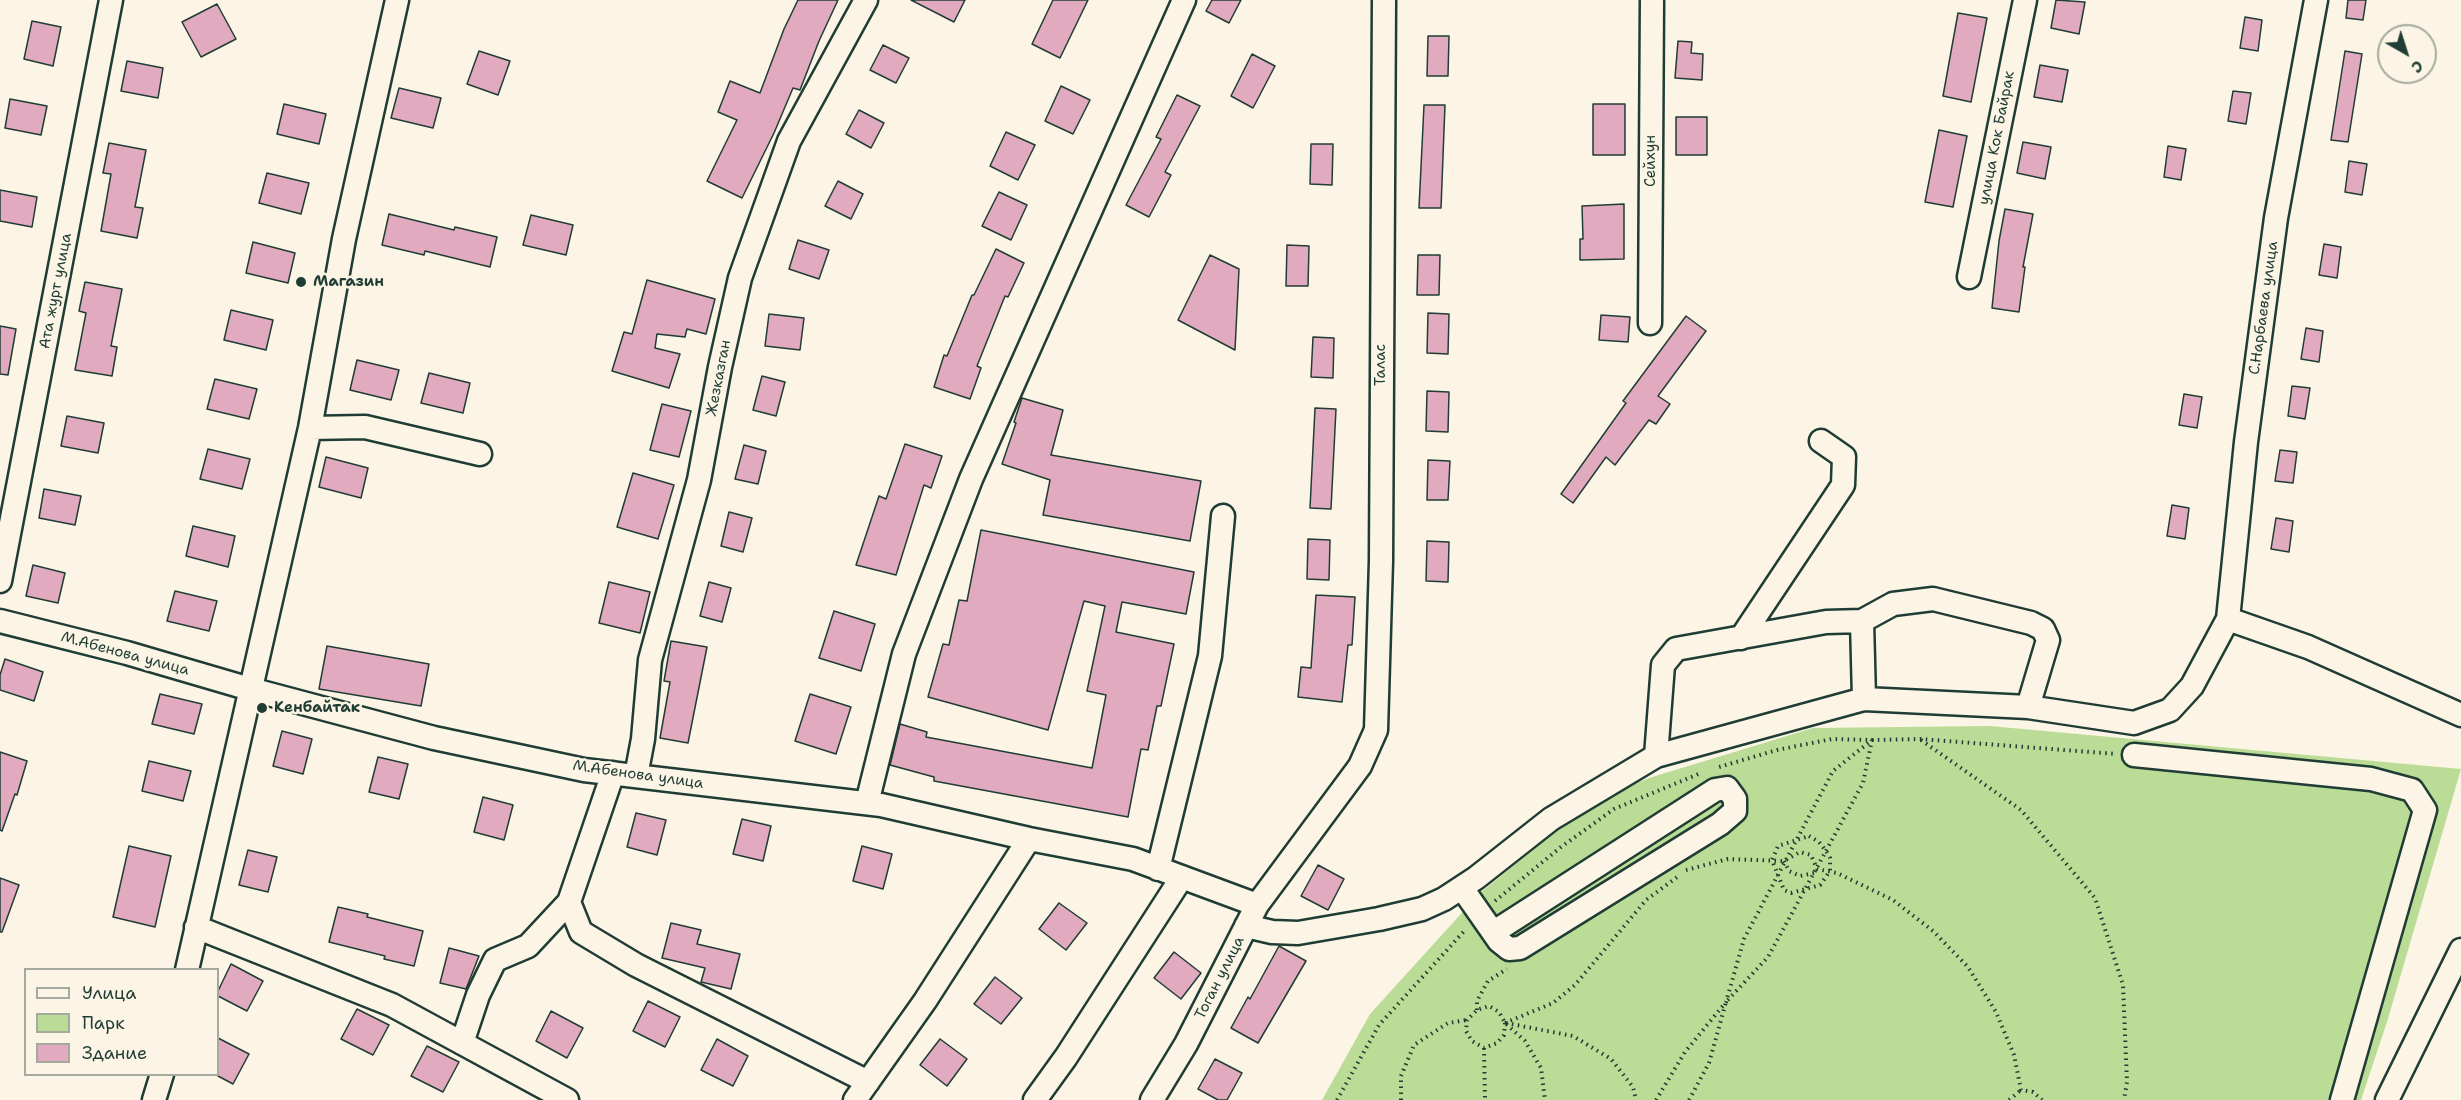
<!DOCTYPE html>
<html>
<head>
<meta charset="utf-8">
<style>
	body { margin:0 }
	#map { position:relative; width:2461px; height:1100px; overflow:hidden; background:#fcf5e5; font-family:"Shantell Sans",sans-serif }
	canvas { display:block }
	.legend { position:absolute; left:24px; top:968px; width:195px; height:108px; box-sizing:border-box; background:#fcf5e5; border:2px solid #a4ab9e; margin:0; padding:8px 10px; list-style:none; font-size:18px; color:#1f3d34 }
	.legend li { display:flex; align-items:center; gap:12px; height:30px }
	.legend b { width:30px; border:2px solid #a4ab9e }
	.north { position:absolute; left:2377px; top:24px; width:60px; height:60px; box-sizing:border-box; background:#fcf5e5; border:2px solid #a4ab9e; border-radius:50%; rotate:141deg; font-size:16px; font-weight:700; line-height:24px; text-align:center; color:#1f3d34 }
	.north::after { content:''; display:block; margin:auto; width:21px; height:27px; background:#1f3d34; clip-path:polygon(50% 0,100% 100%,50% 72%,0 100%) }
</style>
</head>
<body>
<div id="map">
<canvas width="2461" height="1100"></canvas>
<ul class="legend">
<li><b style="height:8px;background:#fcf5e5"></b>Улица</li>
<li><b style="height:16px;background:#badc96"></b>Парк</li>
<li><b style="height:16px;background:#e1aabf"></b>Здание</li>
</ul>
<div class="north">С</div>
</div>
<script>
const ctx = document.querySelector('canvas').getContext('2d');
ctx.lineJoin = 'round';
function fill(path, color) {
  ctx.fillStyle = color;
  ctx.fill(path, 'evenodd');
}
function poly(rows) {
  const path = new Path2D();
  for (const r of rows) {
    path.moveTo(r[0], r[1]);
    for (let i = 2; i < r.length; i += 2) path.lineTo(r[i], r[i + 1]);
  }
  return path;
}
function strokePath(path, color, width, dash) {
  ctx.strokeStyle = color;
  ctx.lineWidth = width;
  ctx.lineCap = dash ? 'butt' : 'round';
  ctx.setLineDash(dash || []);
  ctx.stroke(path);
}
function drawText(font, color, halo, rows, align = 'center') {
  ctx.font = font + ' "Shantell Sans",sans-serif';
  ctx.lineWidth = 5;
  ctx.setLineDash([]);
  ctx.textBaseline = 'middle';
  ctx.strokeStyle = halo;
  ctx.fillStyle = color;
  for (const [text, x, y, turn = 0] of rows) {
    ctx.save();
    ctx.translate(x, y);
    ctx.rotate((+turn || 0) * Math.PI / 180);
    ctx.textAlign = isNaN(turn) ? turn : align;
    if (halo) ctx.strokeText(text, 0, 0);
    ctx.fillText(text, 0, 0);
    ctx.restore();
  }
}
const green = poly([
	[1990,726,2461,769,2387,1022,2361,1100,1322,1100,1370,1014,1480,893,1595,800,1649,778,1813,728]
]);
const building = poly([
	[798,0,838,0,819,41,800,90,793,88,774,133,742,198,707,181,737,120,718,112,730,81,760,93,784,29,798,0],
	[911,0,965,0,954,22,911,0],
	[1053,0,1088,0,1060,58,1032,44,1053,0],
	[1212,0,1241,0,1229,23,1206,11,1212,0],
	[2056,0,2085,2,2079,34,2051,28,2056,0],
	[2348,0,2366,0,2363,20,2346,18,2348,0],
	[217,4,236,39,201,57,182,22,217,4],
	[1958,13,1987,18,1971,102,1943,96,1958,13],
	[2245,17,2262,20,2258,51,2240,48,2245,17],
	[32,21,61,27,53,66,24,59,32,21],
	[1428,36,1449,36,1448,76,1427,76,1428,36],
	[1678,41,1692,42,1691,53,1703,54,1702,80,1675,78,1678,41],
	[883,45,909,58,896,83,870,70,883,45],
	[479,51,510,61,498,95,467,84,479,51],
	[2345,51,2362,54,2348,142,2331,140,2345,51],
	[1252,54,1275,66,1253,108,1231,96,1252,54],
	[127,61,163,68,158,98,121,91,127,61],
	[2040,65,2068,70,2062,102,2034,97,2040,65],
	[1061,86,1090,100,1073,134,1045,121,1061,86],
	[399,88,441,98,433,128,391,118,399,88],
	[2233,91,2251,93,2246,124,2228,121,2233,91],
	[1177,95,1200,106,1165,172,1171,175,1149,217,1126,205,1161,139,1156,137,1177,95],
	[10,99,47,106,41,135,5,128,10,99],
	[284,104,326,114,319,144,277,134,284,104],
	[1593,104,1625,104,1625,155,1593,155,1593,104],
	[1424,105,1445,105,1441,208,1419,208,1424,105],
	[859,110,884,123,871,148,846,134,859,110],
	[1676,117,1707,117,1707,155,1676,155,1676,117],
	[1939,130,1967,136,1953,207,1925,202,1939,130],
	[1006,132,1035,145,1018,180,990,166,1006,132],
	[2023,142,2051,147,2045,179,2017,173,2023,142],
	[109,143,146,150,135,207,143,208,137,238,101,231,111,174,103,173,109,143],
	[1311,144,1333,144,1332,185,1310,184,1311,144],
	[2168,146,2186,149,2181,180,2164,177,2168,146],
	[2349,161,2367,164,2362,195,2345,192,2349,161],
	[267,173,309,183,301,214,259,203,267,173],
	[838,181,863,194,851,219,825,206,838,181],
	[0,190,37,197,32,227,0,221,0,190],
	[999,192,1027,205,1011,240,982,226,999,192],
	[1624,204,1624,259,1580,260,1580,239,1583,239,1582,206,1624,204],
	[2005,209,2033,214,2023,267,2025,267,2019,312,1992,308,1999,241,2005,209],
	[389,214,454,230,455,227,497,237,490,267,425,251,424,255,382,245,389,214],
	[531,215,573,225,566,255,523,245,531,215],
	[798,240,829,250,819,279,789,269,798,240],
	[253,242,295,253,288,283,246,273,253,242],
	[2324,244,2341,247,2337,278,2319,275,2324,244],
	[1287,245,1309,246,1308,286,1286,286,1287,245],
	[996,249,1024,263,1008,297,1005,296,977,366,981,368,970,399,934,387,944,355,947,356,972,295,974,295,996,249],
	[1210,255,1239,269,1235,350,1178,320,1210,255],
	[1418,255,1440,255,1439,295,1417,295,1418,255],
	[647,280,715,299,706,334,687,329,685,337,657,334,655,348,680,354,669,388,612,371,624,332,632,334,647,280],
	[85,282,122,289,111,346,117,347,112,376,75,370,86,313,79,311,85,282],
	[231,310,273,320,266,350,224,340,231,310],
	[1428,313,1449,314,1448,354,1427,353,1428,313],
	[769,314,804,318,800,350,765,346,769,314],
	[1601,315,1630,317,1628,342,1599,340,1601,315],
	[1686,316,1706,331,1658,396,1670,404,1656,424,1649,420,1615,465,1606,457,1573,503,1561,494,1626,403,1623,401,1686,316],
	[0,326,16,329,8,375,0,374,0,326],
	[2306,328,2323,331,2319,362,2301,359,2306,328],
	[1313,337,1334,338,1333,378,1311,377,1313,337],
	[357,360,399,370,391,400,350,390,357,360],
	[429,373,470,383,463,413,421,403,429,373],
	[762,376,785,382,776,416,753,410,762,376],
	[215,379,257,389,249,419,207,409,215,379],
	[2292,386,2310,388,2305,419,2288,416,2292,386],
	[1427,391,1449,392,1448,432,1426,431,1427,391],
	[2184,394,2202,397,2197,428,2179,425,2184,394],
	[1022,398,1063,410,1051,455,1201,481,1190,541,1043,515,1050,480,1002,464,1016,423,1014,422,1022,398],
	[662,404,691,411,679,457,650,450,662,404],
	[1315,408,1336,409,1331,509,1310,508,1315,408],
	[67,416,104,423,98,453,61,446,67,416],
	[905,444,942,456,931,488,924,485,896,575,856,565,879,496,886,499,905,444],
	[744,445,766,451,758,484,735,479,744,445],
	[208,449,250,459,242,489,200,479,208,449],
	[2280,450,2297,452,2293,483,2275,481,2280,450],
	[326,457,368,468,361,498,319,487,326,457],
	[1428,460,1450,461,1448,500,1427,500,1428,460],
	[633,473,674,485,658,539,617,527,633,473],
	[44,489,81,496,75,525,39,518,44,489],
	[2172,505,2189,508,2185,539,2167,536,2172,505],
	[729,512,752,518,743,552,721,546,729,512],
	[2276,518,2293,521,2289,552,2271,549,2276,518],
	[193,526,235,536,228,567,186,556,193,526],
	[981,530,1194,572,1186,614,1122,602,1116,632,1174,644,1161,706,1157,706,1148,750,1141,749,1128,817,934,781,934,777,890,765,900,724,927,732,926,737,1092,768,1106,695,1087,691,1105,606,1084,601,1048,730,928,697,943,644,949,645,959,600,967,601,981,530],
	[1308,539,1330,540,1329,580,1307,579,1308,539],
	[1427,541,1449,542,1448,582,1426,581,1427,541],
	[33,565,65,573,58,603,26,596,33,565],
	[609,582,650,592,640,633,599,623,609,582],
	[709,582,731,588,722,622,700,616,709,582],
	[175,591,217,601,209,631,167,621,175,591],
	[1316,595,1355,597,1352,645,1348,645,1342,702,1298,697,1301,667,1311,668,1316,595],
	[834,611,875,624,861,671,819,658,834,611],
	[671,641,707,647,688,743,660,738,670,682,664,681,671,641],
	[327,646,429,664,421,706,319,689,327,646],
	[5,659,43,672,34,701,0,690,0,675,5,659],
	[160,694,202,704,194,734,152,724,160,694],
	[810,694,851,707,836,754,795,741,810,694],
	[282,731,312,739,303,774,273,766,282,731],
	[0,752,27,761,17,795,15,794,2,831,0,830,0,752],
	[378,757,408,764,399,799,369,792,378,757],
	[149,761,191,771,183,801,142,791,149,761],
	[483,797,513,805,504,840,474,832,483,797],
	[636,813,666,820,657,855,627,847,636,813],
	[742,819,771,826,763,861,733,854,742,819],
	[129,846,171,856,155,927,113,917,129,846],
	[862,846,892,854,883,889,853,881,862,846],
	[248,850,277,857,268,892,239,885,248,850],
	[1318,865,1344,879,1328,910,1301,896,1318,865],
	[0,878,19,885,2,932,0,932,0,878],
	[1059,903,1087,923,1066,950,1039,929,1059,903],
	[338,907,368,914,367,917,423,931,414,966,384,959,385,956,329,942,338,907],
	[671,923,701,930,697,944,740,954,731,989,701,982,705,968,662,958,671,923],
	[1279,946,1306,961,1258,1043,1231,1028,1248,997,1250,999,1279,946],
	[449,948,479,956,466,989,440,983,449,948],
	[1174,952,1201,973,1181,999,1154,978,1174,952],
	[231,964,263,981,247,1011,218,996,218,991,231,964],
	[995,977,1022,998,1001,1024,974,1004,995,977],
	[648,1001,680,1017,665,1047,633,1031,648,1001],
	[357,1009,389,1025,373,1055,341,1039,357,1009],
	[551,1011,583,1028,567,1058,536,1041,551,1011],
	[218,1038,249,1054,233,1084,218,1076,218,1038],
	[717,1039,748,1056,733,1086,701,1070,717,1039],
	[940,1039,967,1059,947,1086,920,1065,940,1039],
	[427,1046,459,1062,443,1092,411,1076,427,1046],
	[1215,1059,1242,1073,1227,1100,1218,1100,1198,1089,1215,1059]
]);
const path = poly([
	[1921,740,2021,810,2095,898,2123,985,2127,1082,2124,1100],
	[1809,836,1819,842,1826,851,1830,858,1830,871,1820,885,1791,893,1784,890,1772,860,1778,846,1809,836],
	[1784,861,1789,871,1800,876,1814,873],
	[1686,870,1728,859,1784,861,1800,852,1811,855,1817,869,1837,873,1893,900,1933,931,1968,967,1996,1012,2014,1055,2021,1090,2033,1092,2042,1100],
	[1495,901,1561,847,1614,809,1701,773],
	[1477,1010,1477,1001,1488,981,1507,969],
	[1505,1023,1553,1003,1575,985,1646,900,1680,875],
	[1505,1023,1504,1035,1497,1043,1484,1048,1472,1041,1466,1031,1467,1020,1477,1010,1489,1006,1499,1012,1505,1023,1525,1041,1541,1068,1545,1100],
	[1506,1023,1573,1036,1611,1059,1633,1087,1636,1100],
	[1484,1048,1485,1100],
	[1337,1100,1379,1025,1466,929],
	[1401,1100,1401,1076,1414,1045,1448,1023,1467,1020],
	[1656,1100,1685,1052,1726,1002,1744,939,1833,771,1872,740,1920,739,2117,754],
	[1689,1100,1709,1063,1726,1002,1768,957,1863,783,1872,740,1832,739,1777,750,1719,767],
	[2009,1100,2021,1090]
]);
const minor = poly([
	[1969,277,2025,0],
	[1650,323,1652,0],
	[310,428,365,427,480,454],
	[0,581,111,0],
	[2228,619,2246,442,2276,218,2316,0],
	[0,621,127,653,250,689,434,738,584,770,881,805,1029,839,1133,859,1257,905],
	[1862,621,1864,699],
	[1741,638,1843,485,1844,457,1821,441],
	[2134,755,2371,779,2412,790,2425,810,2342,1100],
	[1656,756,1663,665,1676,649,1826,622,1862,621,1893,604,1933,599,2031,623,2043,629,2048,640,2028,707],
	[613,773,569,902,581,932,636,965,868,1082],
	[636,776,643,739,650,660,699,480,720,367,740,278,789,141,866,0],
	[867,803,904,654,971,479,1184,0],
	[1158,869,1210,656,1223,516],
	[1462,888,1499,941,1509,949,1520,948,1720,824,1735,811,1735,799,1727,788,1715,790,1494,932],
	[1246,926,1272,932,1298,933,1379,919,1422,909,1444,899,1476,878,1551,819,1656,756,1864,699,2028,707,2134,723,2170,710,2192,686,2228,619,2308,647,2461,715],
	[196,927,392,1005,567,1100],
	[187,970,310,428,344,239,397,0],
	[462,1043,478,995,495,960,528,946,569,902],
	[154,1100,162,1074],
	[855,1100,925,1001,1029,839],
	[1035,1100,1066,1057,1182,877],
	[1152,1100,1186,1044,1257,905,1360,766,1376,730,1381,561,1384,0],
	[2387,1100,2461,950]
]);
const markers = [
	[301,282,6,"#1f3d34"],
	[262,708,6,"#1f3d34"]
];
const streetNames = [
	["улица Кок Байрак",1997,138,-79],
	["Сейхун",1651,161,-90],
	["Ата журт улица",56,291,-79],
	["С.Нарбаева улица",2264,308,-82],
	["Талас",1381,365,-90],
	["Жезказган",719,378,-79],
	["М.Абенова улица",125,654,15],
	["М.Абенова улица",638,775,8],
	["Тоган улица",1220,978,-63]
];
const poiNames = [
	["Магазин",313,282],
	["Кенбайтак",274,708]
];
fill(green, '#badc96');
fill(building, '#e1aabf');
strokePath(building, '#1f3d34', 1.5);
strokePath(minor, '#1f3d34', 27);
strokePath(path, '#1f3d34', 4, [1.5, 4.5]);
strokePath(minor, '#fcf5e5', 22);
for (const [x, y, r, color] of markers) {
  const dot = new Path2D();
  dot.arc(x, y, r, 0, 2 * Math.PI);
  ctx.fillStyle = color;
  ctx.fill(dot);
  strokePath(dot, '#fcf5e5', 2);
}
drawText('15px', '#1f3d34', '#fcf5e5', streetNames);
drawText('bold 15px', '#1f3d34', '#fcf5e5', poiNames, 'left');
</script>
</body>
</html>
